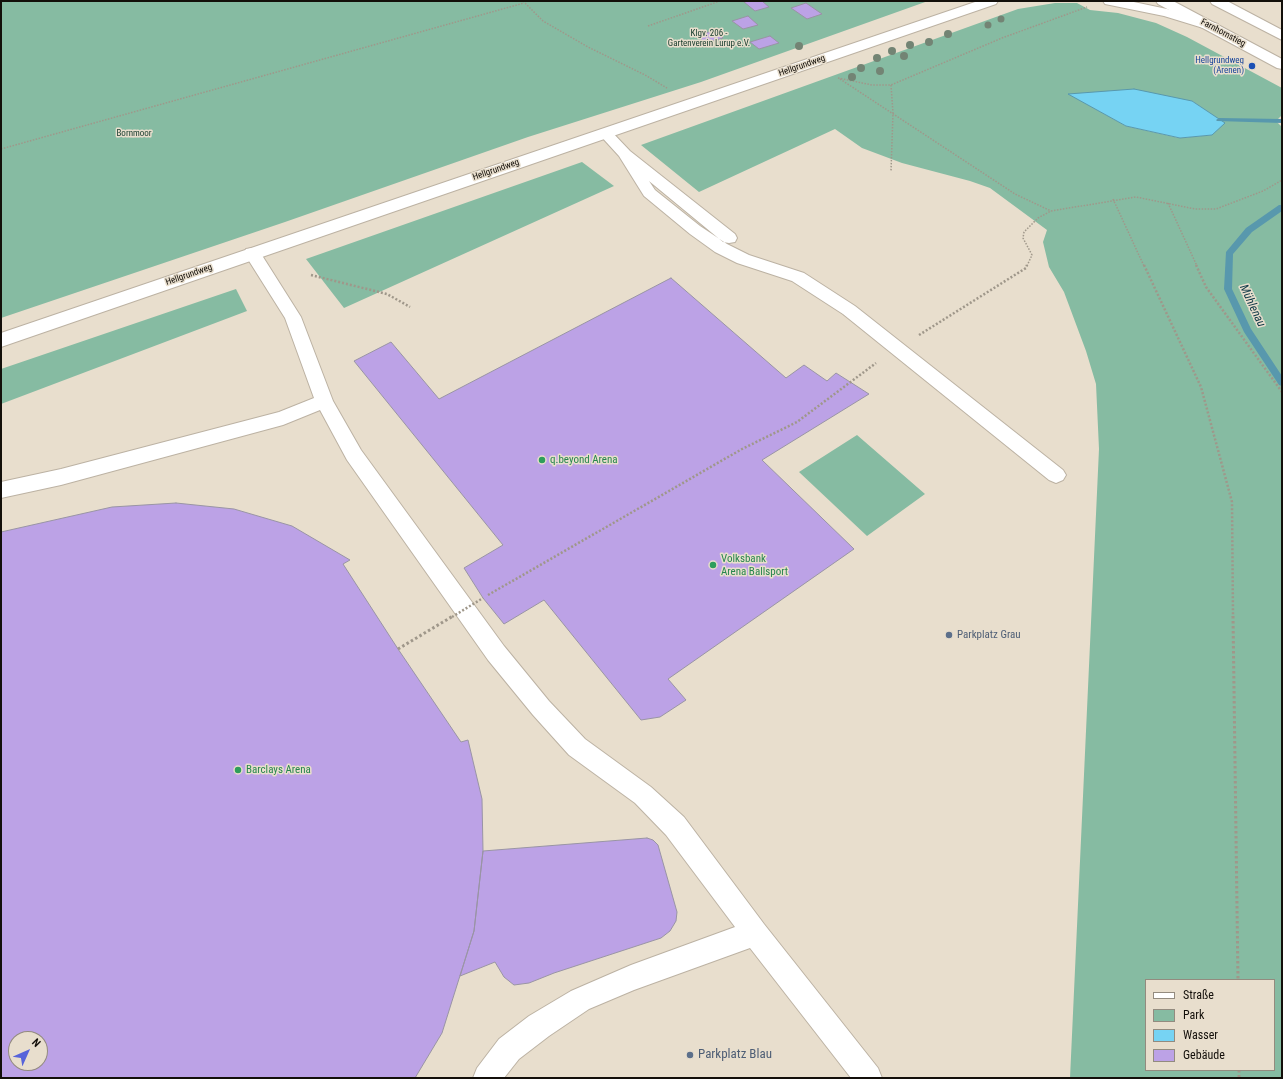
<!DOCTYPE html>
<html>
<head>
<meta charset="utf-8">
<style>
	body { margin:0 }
	#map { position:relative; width:1283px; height:1079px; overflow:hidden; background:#e8decd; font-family:"Roboto Condensed",sans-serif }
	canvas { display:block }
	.frame { position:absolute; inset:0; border:2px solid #130f0a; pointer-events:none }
	.legend { position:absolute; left:1145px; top:979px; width:130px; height:92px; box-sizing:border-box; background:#e8decd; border:1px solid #938b7f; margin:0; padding:5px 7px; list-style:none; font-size:12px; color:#130f0a }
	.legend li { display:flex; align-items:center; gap:8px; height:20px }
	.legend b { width:20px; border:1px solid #938b7f }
	.north { position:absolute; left:8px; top:1031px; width:40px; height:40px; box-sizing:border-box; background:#e8decd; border:1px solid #938b7f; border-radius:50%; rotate:45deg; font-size:11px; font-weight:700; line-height:16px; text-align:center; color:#130f0a }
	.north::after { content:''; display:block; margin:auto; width:14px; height:18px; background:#5764da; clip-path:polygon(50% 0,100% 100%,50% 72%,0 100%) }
</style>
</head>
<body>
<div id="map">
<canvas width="1283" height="1079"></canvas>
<div class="frame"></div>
<ul class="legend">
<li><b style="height:5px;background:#fff"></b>Straße</li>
<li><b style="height:11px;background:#86bba2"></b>Park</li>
<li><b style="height:11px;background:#76d3f3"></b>Wasser</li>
<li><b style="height:11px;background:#bca2e6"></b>Gebäude</li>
</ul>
<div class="north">N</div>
</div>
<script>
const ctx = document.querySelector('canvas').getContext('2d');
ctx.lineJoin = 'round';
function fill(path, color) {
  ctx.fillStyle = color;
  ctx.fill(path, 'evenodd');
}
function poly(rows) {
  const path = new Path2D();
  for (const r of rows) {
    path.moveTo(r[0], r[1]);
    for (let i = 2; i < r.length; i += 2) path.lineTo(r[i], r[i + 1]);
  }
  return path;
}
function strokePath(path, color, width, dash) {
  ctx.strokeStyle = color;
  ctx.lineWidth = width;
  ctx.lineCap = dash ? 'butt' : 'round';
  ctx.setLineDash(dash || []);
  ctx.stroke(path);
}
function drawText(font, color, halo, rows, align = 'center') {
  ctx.font = font + ' "Roboto Condensed",sans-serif';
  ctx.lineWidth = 3;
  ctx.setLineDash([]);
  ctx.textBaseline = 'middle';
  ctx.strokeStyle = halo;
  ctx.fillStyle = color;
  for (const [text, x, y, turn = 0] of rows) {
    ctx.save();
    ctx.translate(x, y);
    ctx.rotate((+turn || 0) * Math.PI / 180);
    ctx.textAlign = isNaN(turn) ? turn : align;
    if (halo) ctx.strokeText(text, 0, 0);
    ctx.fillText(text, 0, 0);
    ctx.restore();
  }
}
const green = poly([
	[1,1,928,1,701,82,528,137,285,222,1,318],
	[1055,3,1077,3,1090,10,1118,13,1156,23,1187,37,1282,88,1282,115,1276,121,1282,127,1282,1078,1070,1078,1099,449,1096,384,1086,351,1064,292,1049,267,1043,242,1047,230,990,188,970,181,902,163,862,148,835,129,699,192,641,145,1018,9],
	[1069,94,1192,101,1224,123,1212,135,1179,138,1126,126],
	[1146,980,1274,980,1274,1070,1146,1070],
	[582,162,614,186,344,308,306,259],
	[236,289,247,311,1,404,1,369],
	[857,435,925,494,867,536,799,472]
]);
const water = poly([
	[1134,89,1192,101,1225,123,1212,135,1180,138,1126,126,1068,94,1134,89]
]);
const stream = poly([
	[1219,118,1282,119,1282,123,1217,121,1216,120,1219,118],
	[1279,205,1282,205,1282,211,1252,232,1233,254,1232,289,1251,329,1282,376,1282,386,1279,385,1244,332,1224,289,1226,252,1246,228,1279,205]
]);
const building = poly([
	[748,1,762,1,769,7,755,11,744,2,748,1],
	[806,3,822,14,807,19,791,8,806,3],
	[748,16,758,25,743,29,732,21,748,16],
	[714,30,723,38,705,43,697,36,714,30],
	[770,36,779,43,759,49,750,42,770,36],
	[671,278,786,378,804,365,827,381,836,373,869,394,762,460,854,549,668,679,686,700,660,717,641,720,544,600,504,624,483,598,464,568,503,545,354,361,391,342,439,399,671,278],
	[176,503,234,509,292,526,350,560,343,564,398,649,461,742,468,740,482,799,483,851,474,931,442,1033,415,1078,1,1078,1,532,112,507,176,503],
	[16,1039,40,1039,40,1063,16,1063,16,1039],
	[647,838,653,840,658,845,677,912,676,921,670,931,661,938,554,973,529,983,514,985,504,977,495,962,460,976,474,931,483,851,647,838]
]);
const pathFar2 = poly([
	[523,1,543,21,588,47,645,75,667,88],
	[648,26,720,1],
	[838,78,872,85,891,85,1002,38,1087,7],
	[840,79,1015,194,1051,211],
	[891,85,893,113,891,171],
	[1,149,524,3],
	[1113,199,1144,266],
	[1168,203,1197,266],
	[1027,266,1032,255,1023,238,1024,232,1038,218,1051,211,1136,197,1195,209,1216,209,1263,191,1282,180]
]);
const pathFar1 = poly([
	[1144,265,1201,387,1232,502,1233,617],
	[1196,265,1206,287,1282,392],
	[311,275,387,294,410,307],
	[919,335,1026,268,1027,265],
	[488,595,742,449,797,422,876,363]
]);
const path = poly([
	[1233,616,1238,980],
	[1239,1070,1239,1078]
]);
const lane = poly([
	[605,129,610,130,630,151,735,234,737,238,735,242,729,243,723,242,649,181,655,190,700,226,727,244,749,255,804,273,855,306,1063,470,1066,475,1063,480,1056,483,1049,480,843,314,792,281,737,263,715,252,690,234,644,196,619,156,598,133,600,130,605,129],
	[252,248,258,249,301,317,333,401,361,450,504,646,549,701,585,739,651,787,684,817,764,924,878,1068,882,1078,851,1078,750,948,634,990,589,1009,549,1036,519,1059,504,1078,473,1078,477,1068,499,1039,529,1016,571,991,631,965,735,927,666,835,635,803,569,755,533,715,488,660,347,460,320,410,283,425,61,485,1,498,1,482,61,469,279,412,314,398,285,318,244,253,246,249,252,248]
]);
const secondary = poly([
	[978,1,998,1,996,4,1,347,1,333,978,1],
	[1103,1,1129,1,1167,9,1218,24,1220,27,1218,30,1213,31,1164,16,1105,4,1103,1]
]);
const primary = poly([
	[1156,1,1173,1,1282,59,1282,69,1277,68,1158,4,1156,1],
	[1210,1,1227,1,1282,30,1282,40,1212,4,1210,1]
]);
const pathBridgeFar1 = poly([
	[452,617,483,598]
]);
const pathBridge = poly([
	[398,649,453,616]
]);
const trees = [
	[1001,19,3.5],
	[988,25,3.5],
	[948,34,4],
	[929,42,4],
	[910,45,4],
	[799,46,4],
	[892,51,4],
	[904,56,4],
	[877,58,4],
	[861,68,4],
	[880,71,4],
	[852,77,4]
];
const markers = [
	[1252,66,4,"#1a4fb4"],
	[542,460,4,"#2e9e5b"],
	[713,565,4,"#2e9e5b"],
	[949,635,4,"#5c6f8a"],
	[238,770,4,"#2e9e5b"],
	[690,1055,4,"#5c6f8a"]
];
const farStreetnames = [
	["Farnhornstieg",1223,33,28],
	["Hellgrundweg",802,66,-19],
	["Hellgrundweg",496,170,-19],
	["Hellgrundweg",189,275,-19]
];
const farParknames = [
	["Klgv. 206 -",709,34],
	["Gartenverein Lurup e.V.",709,44],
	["Bornmoor",134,134]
];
const farTransitnames = [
	["Hellgrundweg",1244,61],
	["(Arenen)",1244,71]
];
const leisureNames = [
	["q.beyond Arena",550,460],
	["Volksbank",721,559],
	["Arena Ballsport",721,572],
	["Barclays Arena",246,770]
];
const serviceNames = [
	["Parkplatz Grau",957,635]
];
const waterNames = [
	["Mühlenau",1252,306,65]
];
const nearServicenames = [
	["Parkplatz Blau",698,1055]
];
fill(green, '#86bba2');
fill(water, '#76d3f3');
strokePath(water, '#5898ad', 1);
fill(stream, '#5898ad');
fill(building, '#bca2e6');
strokePath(building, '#9994a4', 1);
strokePath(lane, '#bcb2a3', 2);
strokePath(secondary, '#bcb2a3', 2);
strokePath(primary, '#bcb2a3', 2);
strokePath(pathFar2, '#9f978a', 1.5, [1.5, 1.5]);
strokePath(pathFar1, '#9f978a', 2.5, [2, 2]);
strokePath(path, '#9f978a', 3, [2.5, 2.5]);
fill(lane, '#fff');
fill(secondary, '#fff');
fill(primary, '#fff');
strokePath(pathBridgeFar1, '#9f978a', 2.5, [2, 2]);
strokePath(pathBridge, '#9f978a', 3, [2.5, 2.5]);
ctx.fillStyle = '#738474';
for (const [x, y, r] of trees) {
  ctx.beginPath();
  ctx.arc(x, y, r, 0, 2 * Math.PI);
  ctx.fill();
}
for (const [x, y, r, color] of markers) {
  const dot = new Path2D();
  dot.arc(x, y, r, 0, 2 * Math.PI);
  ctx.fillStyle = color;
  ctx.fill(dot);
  strokePath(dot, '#e8decd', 1.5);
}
drawText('9px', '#130f0a', '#e8decd', farStreetnames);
drawText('9px', '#143a2b', '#e8decd', farParknames);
drawText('9px', '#164399', '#e8decd', farTransitnames, 'right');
drawText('11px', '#27864d', '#e8decd', leisureNames, 'left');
drawText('11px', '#4e5e75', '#e8decd', serviceNames, 'left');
drawText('italic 12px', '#0e3947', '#e8decd', waterNames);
drawText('13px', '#4e5e75', '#e8decd', nearServicenames, 'left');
</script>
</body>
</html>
